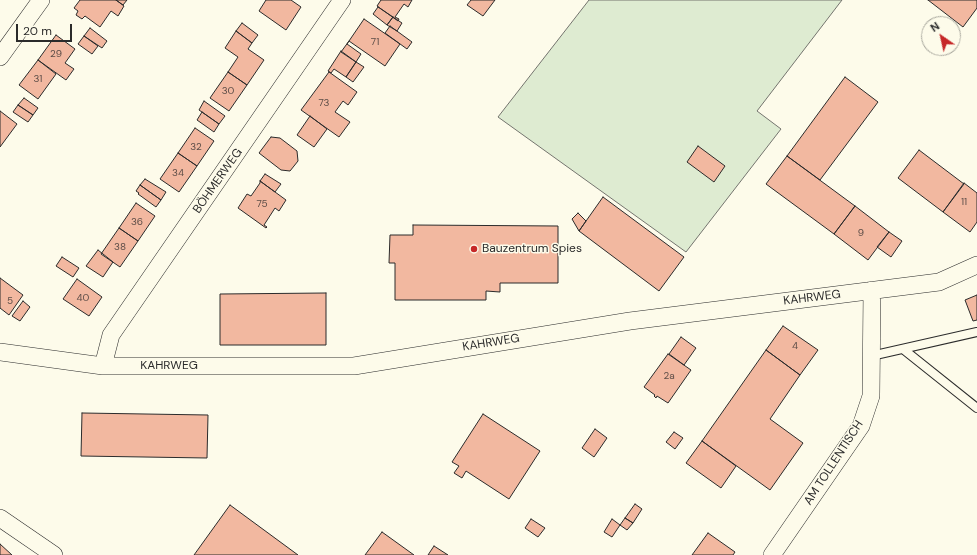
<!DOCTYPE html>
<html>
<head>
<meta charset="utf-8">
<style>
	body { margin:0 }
	#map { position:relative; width:977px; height:555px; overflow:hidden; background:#fdfbea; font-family:"DM Sans",sans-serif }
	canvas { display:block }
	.north { position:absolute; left:921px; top:16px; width:40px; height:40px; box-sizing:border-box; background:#fdfbea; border:1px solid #a9a89e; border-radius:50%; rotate:326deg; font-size:11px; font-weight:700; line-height:16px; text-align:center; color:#2b2b2b }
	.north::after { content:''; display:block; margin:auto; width:14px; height:18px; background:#c62828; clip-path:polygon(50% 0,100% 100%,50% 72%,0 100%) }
	.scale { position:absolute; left:16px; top:24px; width:56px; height:18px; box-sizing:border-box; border:2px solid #2b2b2b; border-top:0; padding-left:5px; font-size:12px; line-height:14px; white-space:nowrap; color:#2b2b2b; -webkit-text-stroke:3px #fdfbea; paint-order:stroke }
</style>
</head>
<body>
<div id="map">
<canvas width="977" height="555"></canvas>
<div class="north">N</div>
<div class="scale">20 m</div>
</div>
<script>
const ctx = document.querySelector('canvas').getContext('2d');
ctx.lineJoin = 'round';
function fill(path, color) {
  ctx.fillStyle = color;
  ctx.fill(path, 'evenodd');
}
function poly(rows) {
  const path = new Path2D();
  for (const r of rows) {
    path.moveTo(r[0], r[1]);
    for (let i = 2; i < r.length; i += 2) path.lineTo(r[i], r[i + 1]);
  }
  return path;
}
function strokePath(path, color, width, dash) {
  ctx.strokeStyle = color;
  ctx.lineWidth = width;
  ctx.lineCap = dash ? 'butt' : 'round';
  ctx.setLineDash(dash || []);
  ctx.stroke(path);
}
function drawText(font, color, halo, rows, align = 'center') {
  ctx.font = font + ' "DM Sans",sans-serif';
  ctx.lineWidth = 3;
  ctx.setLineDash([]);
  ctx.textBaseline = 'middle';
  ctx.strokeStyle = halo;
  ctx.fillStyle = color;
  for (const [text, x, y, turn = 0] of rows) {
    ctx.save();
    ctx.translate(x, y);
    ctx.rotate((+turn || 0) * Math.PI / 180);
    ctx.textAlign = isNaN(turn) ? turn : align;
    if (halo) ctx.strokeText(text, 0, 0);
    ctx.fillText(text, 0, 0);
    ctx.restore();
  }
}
const green = poly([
	[589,0,842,0,757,111,781,129,686,252,498,117,589,0]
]);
const building = poly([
	[80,0,116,0,124,6,118,16,111,11,100,27,85,16,82,19,76,15,78,11,74,8,80,0],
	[116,0,127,0,123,5,116,0],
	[266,0,291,0,301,7,286,30,259,11,266,0],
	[381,0,412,0,408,7,404,4,395,17,399,19,398,21,377,6,381,0],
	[471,0,495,0,483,16,467,5,471,0],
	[928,0,977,0,977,8,963,27,928,0],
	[378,7,393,17,387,25,373,14,378,7],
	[393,17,402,23,397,31,387,25,393,17],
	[364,19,400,44,385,66,349,41,364,19],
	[242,23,258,35,252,43,236,31,242,23],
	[390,26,412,42,407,49,385,33,390,26],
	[90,28,107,41,102,48,84,36,90,28],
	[236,31,252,43,248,49,264,60,247,85,228,72,238,57,225,48,236,31],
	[56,35,75,49,65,63,74,69,66,80,38,60,56,35],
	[84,36,98,46,92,54,78,44,84,36],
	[349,41,347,44,361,54,356,62,341,52,349,41],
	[341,51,356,62,346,77,334,69,331,73,328,71,341,51],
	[38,60,56,74,38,99,19,85,38,60],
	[356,62,364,67,353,82,346,77,356,62],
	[228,72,247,85,229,111,210,98,228,72],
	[329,72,357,92,348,105,343,101,335,112,350,122,339,137,301,110,329,72],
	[845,77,878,102,820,180,787,156,845,77],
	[24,98,38,108,33,115,18,105,24,98],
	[204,101,225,116,219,124,199,110,204,101],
	[18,105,33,115,28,122,13,112,18,105],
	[0,111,17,124,0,147,0,111],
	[202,112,219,124,214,132,197,120,202,112],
	[310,116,327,129,314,147,297,135,310,116],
	[195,128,214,141,197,166,178,153,195,128],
	[271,137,280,138,297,151,298,161,290,171,281,170,259,153,271,137],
	[698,146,725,166,714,182,687,162,698,146],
	[919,150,964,184,943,212,898,178,919,150],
	[178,153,197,166,179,192,160,179,178,153],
	[787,156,855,206,834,234,766,184,787,156],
	[265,174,281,184,275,192,260,181,265,174],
	[145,179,166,192,161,200,140,185,145,179],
	[260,181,286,200,279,211,275,208,264,225,267,227,266,228,238,208,247,194,251,196,260,183,260,181],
	[964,183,977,193,977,222,970,232,943,212,964,183],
	[140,185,161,200,156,207,138,194,139,193,136,191,140,185],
	[603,197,684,257,659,291,579,231,603,197],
	[136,203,155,216,138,241,119,228,136,203],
	[855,206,889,232,868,260,834,234,855,206],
	[578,213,586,221,579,231,572,219,578,213],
	[413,225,558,226,558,283,500,283,500,292,486,291,486,300,395,300,395,263,389,263,390,235,413,235,413,225],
	[119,228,138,241,120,267,101,254,119,228],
	[889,232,902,241,891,257,877,247,889,232],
	[98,250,113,262,103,277,86,266,98,250],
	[62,257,79,268,73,277,56,266,62,257],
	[0,278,23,295,9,315,0,308,0,278],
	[77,279,102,297,89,316,63,299,77,279],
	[326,293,326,345,220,345,220,294,326,293],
	[977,295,977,320,973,321,965,300,977,295],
	[23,301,30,307,20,321,12,316,23,301],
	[783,326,818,350,800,375,766,350,783,326],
	[681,337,696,348,684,365,669,354,681,337],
	[766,350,800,375,770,419,803,443,770,490,702,441,766,350],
	[668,354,691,370,668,403,657,396,656,398,654,396,655,395,644,387,668,354],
	[82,413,208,415,207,458,81,456,82,413],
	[483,414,540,451,509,499,466,471,462,478,454,473,459,466,452,462,483,414],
	[595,429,607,438,594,457,582,448,595,429],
	[674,432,683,438,675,449,666,442,674,432],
	[702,441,736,466,721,488,686,463,702,441],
	[635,504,642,509,633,523,625,518,635,504],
	[230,505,298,555,194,555,230,505],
	[625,518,633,523,627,530,620,525,625,518],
	[531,519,545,528,538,537,525,528,531,519],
	[612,519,620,525,612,537,604,532,612,519],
	[382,532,414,555,365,555,382,532],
	[708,533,735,552,733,555,692,555,708,533],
	[0,544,12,555,0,555,0,544],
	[434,546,448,555,428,555,434,546]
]);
const service = poly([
	[903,349,977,408],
	[871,356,977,332]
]);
const minor = poly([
	[0,57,41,0],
	[0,352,103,366,354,366,630,321,939,282,977,265],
	[103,366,111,335,342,0],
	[0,518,54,555],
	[772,555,861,426,871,396,872,290]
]);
const markers = [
	[474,249,4,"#c62828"]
];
const numberNames = [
	["71",375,42],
	["29",56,54],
	["31",38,79],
	["30",228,91],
	["73",324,103],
	["32",196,147],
	["34",178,173],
	["11",964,202],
	["75",262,204],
	["36",137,222],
	["9",861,233],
	["38",120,247],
	["40",83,298],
	["5",10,301],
	["4",795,346],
	["2a",669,376]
];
const streetNames = [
	["BÖHMERWEG",218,181,-55],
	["KAHRWEG",812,298,-7],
	["KAHRWEG",491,343,-9],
	["KAHRWEG",169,366],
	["AM TOLLENTISCH",834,463,-57]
];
const poiNames = [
	["Bauzentrum Spies",482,249]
];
fill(green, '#deebd1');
strokePath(green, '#74746e', 1);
fill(building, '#f2b8a0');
strokePath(building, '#2b2b2b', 1);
strokePath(service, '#2b2b2b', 10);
strokePath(minor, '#2b2b2b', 18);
strokePath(service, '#fdfbea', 8);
strokePath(minor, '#fdfbea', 17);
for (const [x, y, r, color] of markers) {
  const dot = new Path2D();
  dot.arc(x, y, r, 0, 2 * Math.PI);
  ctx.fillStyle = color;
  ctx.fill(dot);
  strokePath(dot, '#fdfbea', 1.5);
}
drawText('10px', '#5d4e48', null, numberNames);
drawText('12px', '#2b2b2b', '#fdfbea', streetNames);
drawText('12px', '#2b2b2b', '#fdfbea', poiNames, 'left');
</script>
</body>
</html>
